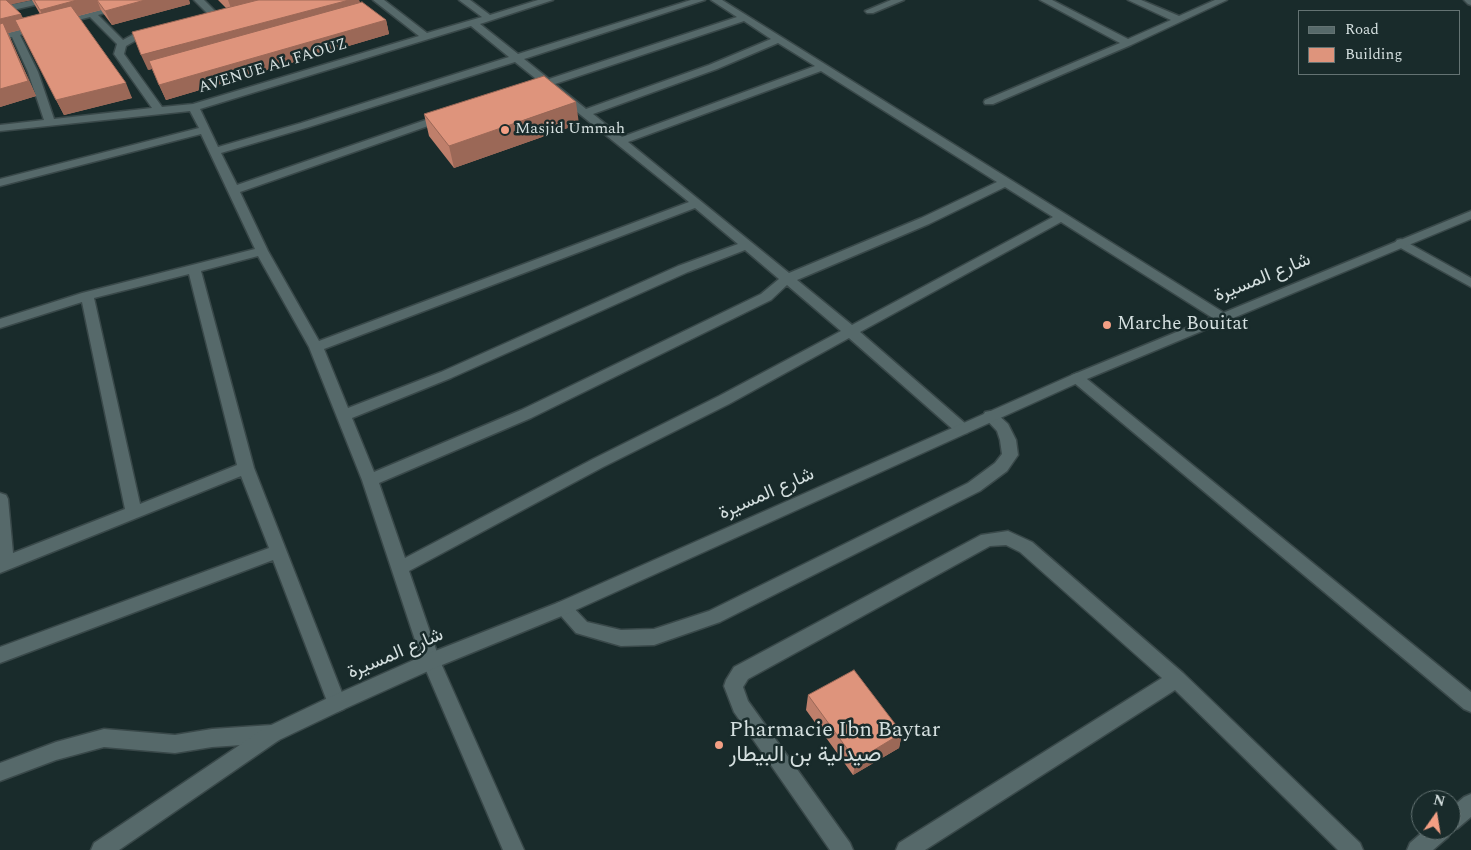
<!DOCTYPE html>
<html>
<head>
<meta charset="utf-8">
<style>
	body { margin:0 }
	#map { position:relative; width:1471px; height:850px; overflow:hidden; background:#192b2b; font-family:Spectral,serif }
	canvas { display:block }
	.legend { position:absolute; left:1298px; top:10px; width:162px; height:65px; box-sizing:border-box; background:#192b2b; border:1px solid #647373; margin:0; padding:6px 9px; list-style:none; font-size:15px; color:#d4dfdf }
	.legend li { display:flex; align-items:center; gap:10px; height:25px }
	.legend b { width:25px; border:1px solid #647373 }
	.north { position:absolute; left:1411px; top:790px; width:50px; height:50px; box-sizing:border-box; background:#192b2b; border:1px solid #647373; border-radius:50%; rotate:13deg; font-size:14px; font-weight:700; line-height:20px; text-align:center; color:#d4dfdf }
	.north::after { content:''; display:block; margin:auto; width:18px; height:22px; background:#f39f84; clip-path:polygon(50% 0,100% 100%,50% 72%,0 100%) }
</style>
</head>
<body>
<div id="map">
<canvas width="1471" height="850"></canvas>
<ul class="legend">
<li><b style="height:6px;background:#56696a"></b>Road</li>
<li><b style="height:14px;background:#de947c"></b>Building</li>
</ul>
<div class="north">N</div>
</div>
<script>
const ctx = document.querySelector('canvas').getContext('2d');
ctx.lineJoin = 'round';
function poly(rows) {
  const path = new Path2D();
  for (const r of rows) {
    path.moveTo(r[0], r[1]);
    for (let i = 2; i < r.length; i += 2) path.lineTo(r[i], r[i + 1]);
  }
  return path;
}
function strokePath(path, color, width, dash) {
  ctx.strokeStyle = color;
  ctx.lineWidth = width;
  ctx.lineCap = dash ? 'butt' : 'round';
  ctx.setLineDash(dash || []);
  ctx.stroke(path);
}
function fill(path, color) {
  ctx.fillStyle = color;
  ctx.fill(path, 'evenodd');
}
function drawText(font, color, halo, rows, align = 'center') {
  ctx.font = font + ' Spectral,Vazirmatn,serif';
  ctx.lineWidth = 5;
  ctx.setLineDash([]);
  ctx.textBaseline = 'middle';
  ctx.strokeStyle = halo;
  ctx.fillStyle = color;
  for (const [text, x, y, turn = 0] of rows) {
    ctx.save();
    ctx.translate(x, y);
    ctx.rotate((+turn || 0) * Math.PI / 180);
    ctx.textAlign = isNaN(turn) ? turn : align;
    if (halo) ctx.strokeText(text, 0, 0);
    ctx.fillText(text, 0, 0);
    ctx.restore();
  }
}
const lane = poly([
	[1464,0,1471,0,1471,5,1468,4,1464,0],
	[990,411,995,412,1008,424,1016,440,1018,455,1007,471,980,491,720,622,654,645,621,646,576,633,554,608,557,603,563,601,569,603,587,622,621,630,654,629,709,611,968,483,995,463,1002,454,1000,440,997,431,983,416,985,412,990,411]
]);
const street = poly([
	[33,0,50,0,48,2,0,13,0,7,33,0],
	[137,0,153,0,98,15,123,40,134,34,156,30,156,34,140,38,126,46,124,54,162,107,193,104,419,36,373,0,384,0,427,33,482,17,459,0,470,0,490,15,538,0,553,0,480,24,518,54,691,0,705,0,524,59,549,79,737,17,711,0,722,0,1226,314,1228,317,1226,320,1216,320,1061,222,860,332,967,425,970,429,967,433,962,434,957,433,849,338,729,404,603,467,409,571,440,661,524,850,503,850,422,661,362,480,309,347,258,256,201,271,254,468,346,703,344,709,337,712,330,709,273,560,0,663,0,647,269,548,241,476,0,573,0,493,6,495,8,499,13,553,125,509,82,302,0,328,0,319,82,293,255,249,201,134,0,186,0,179,199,128,190,111,0,131,0,125,44,120,28,72,12,37,0,40,0,34,137,0],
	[90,17,117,44,114,54,152,108,54,119,38,72,20,35,90,17],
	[744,21,771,39,709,65,586,109,555,84,744,21],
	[471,26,509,57,301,123,218,147,200,109,471,26],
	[778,43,815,66,622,137,593,114,717,69,778,43],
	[515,62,540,82,537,85,538,87,546,87,689,202,319,341,268,251,240,192,448,119,449,117,444,114,440,115,237,185,221,153,309,127,515,62],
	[821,71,997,182,921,218,789,273,628,142,821,71],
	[1005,187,1053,217,852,325,797,280,929,224,1005,187],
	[695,208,738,244,678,266,441,372,348,408,324,349,695,208],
	[745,250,779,279,761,294,521,410,374,472,352,418,451,378,688,272,745,250],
	[189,274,237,465,140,504,94,298,189,274],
	[787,285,841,331,719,396,593,459,405,558,379,483,531,418,771,300,787,285],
	[194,0,204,0,223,19,223,23,217,23,194,0],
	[891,0,904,0,873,13,867,13,865,11,891,0],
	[1040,0,1052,0,1128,39,1171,20,1128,0,1141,0,1179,16,1215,0,1227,0,1131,45,993,104,985,104,984,102,985,100,1120,43,1040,0],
	[1401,239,1471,278,1471,287,1397,246,1395,243,1397,240,1401,239],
	[1077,373,1082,375,1471,692,1471,712,1464,709,1072,381,1070,378,1072,375,1077,373],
	[1008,531,1032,542,1183,673,1360,843,1363,850,1338,850,1175,690,925,850,896,850,899,843,1162,678,1020,552,1006,545,990,546,748,679,743,687,748,701,850,843,853,850,830,850,734,712,724,686,726,680,734,667,981,535,1008,531],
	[272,725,279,728,282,734,279,740,272,743,212,747,175,753,104,747,56,760,0,781,0,763,56,742,104,729,175,735,212,729,272,725],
	[1471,794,1471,817,1458,828,1451,831,1448,837,1433,850,1407,850,1410,843,1425,830,1451,830,1451,808,1464,797,1471,794]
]);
const secondary = poly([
	[1471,211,1471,219,1082,381,569,613,437,667,344,709,279,740,119,850,91,850,94,843,265,728,330,697,425,655,557,603,1072,375,1471,211]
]);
const wall = poly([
	[0,0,31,0,11,4,23,18,40,14,32,0,189,0,190,4,112,25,103,13,101,10,78,16,132,98,64,115,20,30,8,33,36,96,0,107],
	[218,0,359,0,360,3,386,20,389,34,166,100,152,69,148,70,226,8],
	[424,114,579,124,454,168,429,136],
	[808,695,902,733,899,748,853,775,806,710]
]);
const shadedWall = poly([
	[0,0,31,0,0,7],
	[77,0,97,0,101,10,47,24,40,10],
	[145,0,189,0,190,4,112,25,105,11],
	[228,0,277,0,233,14],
	[349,0,359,0,362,12,148,70,141,55],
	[21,14,28,28,8,33,36,96,0,107,0,19],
	[386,20,389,34,166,100,159,85],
	[126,83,132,98,64,115,56,100],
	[576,102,579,124,454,168,449,146],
	[902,733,899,748,853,775,856,761]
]);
const building = poly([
	[0,0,6,0,21,14,0,19,0,0],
	[34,0,77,0,40,10,34,0],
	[97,0,145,0,105,11,97,0],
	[258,0,349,0,141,55,132,32,258,0],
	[362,2,386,20,159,85,149,61,362,2],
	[71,6,126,83,56,100,15,20,71,6],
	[3,23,28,81,0,89,0,24,3,23],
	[544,76,576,102,449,146,424,114,544,76],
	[854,670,902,733,856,761,808,695,854,670]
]);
const markers = [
	[505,130,5,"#f39f84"],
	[1107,325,5,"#f39f84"],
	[719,745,5,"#f39f84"]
];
const farStreetnames = [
	["AVENUE AL FAOUZ",273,67,-17]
];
const farPoinames = [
	["Masjid Ummah",515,130]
];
const streetNames = [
	["شارع المسيرة",1263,279,-22],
	["شارع المسيرة",767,495,-24],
	["شارع المسيرة",396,655,-23]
];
const poiNames = [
	["Marche Bouitat",1117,325]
];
const nearPoinames = [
	["Pharmacie Ibn Baytar",729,732],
	["صيدلية بن البيطار",729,757]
];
strokePath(lane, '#394849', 3);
strokePath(street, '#394849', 3);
strokePath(secondary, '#394849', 3);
fill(lane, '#56696a');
fill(street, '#56696a');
fill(secondary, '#56696a');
fill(wall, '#bf7f6b');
fill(shadedWall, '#9b6857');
fill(building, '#de947c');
strokePath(building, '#9b6857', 1);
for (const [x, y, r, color] of markers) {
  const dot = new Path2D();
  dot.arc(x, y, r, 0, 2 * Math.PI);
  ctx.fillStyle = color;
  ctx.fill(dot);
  strokePath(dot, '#192b2b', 2);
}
drawText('16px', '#d4dfdf', '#192b2b', farStreetnames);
drawText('16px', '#d4dfdf', '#192b2b', farPoinames, 'left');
drawText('19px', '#d4dfdf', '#192b2b', streetNames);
drawText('19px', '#d4dfdf', '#192b2b', poiNames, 'left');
drawText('22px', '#d4dfdf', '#192b2b', nearPoinames, 'left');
</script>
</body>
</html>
